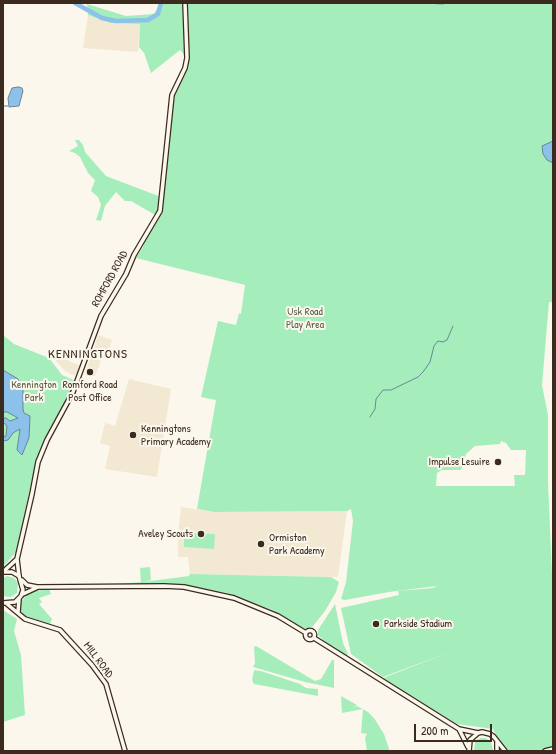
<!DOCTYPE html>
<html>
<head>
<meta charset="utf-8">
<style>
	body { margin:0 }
	#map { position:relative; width:556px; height:754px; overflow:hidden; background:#fbf7ec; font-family:"Patrick Hand",sans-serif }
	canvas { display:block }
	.frame { position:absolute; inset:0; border:4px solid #3b2a1e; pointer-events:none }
	.scale { position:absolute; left:414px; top:724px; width:78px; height:18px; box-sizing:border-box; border:2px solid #3b2a1e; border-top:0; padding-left:5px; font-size:12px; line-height:14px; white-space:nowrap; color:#3b2a1e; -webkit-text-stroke:3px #fbf7ec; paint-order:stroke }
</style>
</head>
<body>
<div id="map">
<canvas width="556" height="754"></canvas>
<div class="frame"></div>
<div class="scale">200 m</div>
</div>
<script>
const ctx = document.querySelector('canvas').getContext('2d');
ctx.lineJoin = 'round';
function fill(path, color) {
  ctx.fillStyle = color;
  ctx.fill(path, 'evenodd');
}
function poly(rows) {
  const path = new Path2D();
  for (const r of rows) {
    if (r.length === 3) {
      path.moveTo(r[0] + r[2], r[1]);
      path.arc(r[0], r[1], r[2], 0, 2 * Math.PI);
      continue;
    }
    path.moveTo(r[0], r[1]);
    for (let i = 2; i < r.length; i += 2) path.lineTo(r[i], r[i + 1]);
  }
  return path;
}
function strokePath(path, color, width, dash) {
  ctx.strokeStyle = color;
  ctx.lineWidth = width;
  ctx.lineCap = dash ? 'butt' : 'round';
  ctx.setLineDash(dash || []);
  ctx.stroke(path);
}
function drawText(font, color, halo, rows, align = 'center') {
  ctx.font = font + ' "Patrick Hand",sans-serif';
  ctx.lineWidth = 4;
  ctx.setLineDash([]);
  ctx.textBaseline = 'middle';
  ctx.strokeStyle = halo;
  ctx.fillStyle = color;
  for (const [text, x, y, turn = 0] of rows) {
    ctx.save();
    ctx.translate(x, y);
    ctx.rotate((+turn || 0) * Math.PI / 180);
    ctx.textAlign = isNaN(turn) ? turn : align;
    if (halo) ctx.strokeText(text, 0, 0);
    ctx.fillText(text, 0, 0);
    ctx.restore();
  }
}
const built = poly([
	[88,15,110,23,140,24,138,52,83,48],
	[98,335,112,340,106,358,94,354,94,349],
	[58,356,81,366,79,373,75,376,65,371,56,361],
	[91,357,101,361,95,376,85,373],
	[129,379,171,389,157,477,105,469,110,446,100,443,105,423,115,426],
	[181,507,214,512,347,511,338,577,190,574,188,557,178,557,178,534]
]);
const green = poly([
	[160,3,183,3,185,56,180,50,151,73,144,53,139,47,140,24,110,23,88,15,87,4,126,16,154,14],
	[185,3,553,3,553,302,549,302,542,385,548,415,548,482,553,597,553,747,539,751,508,751,498,740,493,729,457,724,383,678,450,652,383,677,351,654,341,608,399,595,398,591,433,588,437,586,389,592,345,600,341,599,346,582,353,521,351,509,347,511,214,512,197,509,216,400,201,397,218,321,236,325,239,313,241,314,245,285,136,258,144,245,141,243,157,216,131,201,125,201,116,192,105,206,101,221,96,220,101,205,98,197,91,191,95,180,88,173,80,157,75,153,69,151,78,146,75,140,79,140,83,145,85,152,106,176,161,197,172,99,183,72,187,53],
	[501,441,506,443,511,450,526,450,525,475,514,475,515,486,436,486,437,473,442,470,461,470,466,454,475,446,500,444],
	[3,335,14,344,49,358,62,375,75,381,36,462,16,552,3,567],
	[184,533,215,534,214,549,184,547],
	[150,567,151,580,143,582,189,576,190,574,331,577,339,582,336,592,325,611,313,626,305,629,272,610,227,593,192,586,118,584,141,582,140,568],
	[7,576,14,578,18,583,17,593,11,597,3,596,3,578],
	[49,589,51,594,39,598,42,602,39,604,52,619,50,624,24,616,20,610,19,604,29,592],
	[335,604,343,643,348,654,347,656,329,645,318,635,318,630],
	[3,610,17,619,14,631,21,655,25,715,3,722],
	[256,646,315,681,321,679,332,660,334,660,334,688,305,682,253,667,255,663,254,647],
	[254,670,261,671,300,684,306,688,318,689,318,696,254,684,252,680],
	[341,696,357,705,353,707,357,706,368,712,374,718,384,734,389,749,388,751,367,751,365,738,367,734,361,733,363,709,342,713],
	[480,738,486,738,491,742,493,751,474,751,475,742]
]);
const water = poly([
	[18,87,22,88,23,91,19,106,9,107,8,98,12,88,18,87],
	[553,141,553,163,547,160,543,154,542,146,553,141],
	[3,370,18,379,23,389,23,409,24,413,30,416,29,438,22,455,17,450,20,429,13,433,8,440,3,441,3,437,6,436,7,426,3,422,3,418,6,418,10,421,18,418,7,412,3,412,3,370]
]);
const stream = poly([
	[239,3,240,3],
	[424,3,443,4],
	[3,106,8,106],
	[370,417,375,409,376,399,383,390,391,390,418,377,423,372,430,362,434,346,438,341,443,342,447,340,453,326]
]);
const river = poly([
	[75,3,102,18,116,21,148,20,158,14,161,3]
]);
const tertiary = poly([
	[3,572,17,559],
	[19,576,17,559,32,494,38,462,47,440,73,392,101,316,126,274,134,255,160,211,172,95,185,68,187,58,185,3],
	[7,604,25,619,60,630,92,665,106,684,125,751],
	[18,612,19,599]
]);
const secondary = poly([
	[3,572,12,572,19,576,23,590,21,596,15,602,3,603],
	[22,580,27,585,37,587],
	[23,594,38,587,164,586,184,587,234,598,278,616,306,633],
	[310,635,4.5],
	[314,638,459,729,478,733],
	[459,729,468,747],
	[497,742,497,751],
	[469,751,470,740,478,733,482,732,490,734,494,737,505,751],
	[545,751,553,749]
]);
const markers = [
	[90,372,4,"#3b2a1e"],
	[133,435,4,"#3b2a1e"],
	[498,462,4,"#3b2a1e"],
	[201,534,4,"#3b2a1e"],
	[261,544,4,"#3b2a1e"],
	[376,624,4,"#3b2a1e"]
];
const streetNames = [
	["ROMFORD ROAD",110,279,-61],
	["MILL ROAD",98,660,53]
];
const parkNames = [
	["Usk Road",305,312],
	["Play Area",305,325],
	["Kennington",34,385],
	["Park",34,398]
];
const poiNames = [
	["Romford Road",90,385,"center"],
	["Post Office",90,398,"center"],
	["Kenningtons",141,429],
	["Primary Academy",141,442],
	["Impulse Lesuire",490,462,"right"],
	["Aveley Scouts",193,534,"right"],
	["Ormiston",269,538],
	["Park Academy",269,551],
	["Parkside Stadium",384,624]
];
const quarterNames = [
	["KENNINGTONS",88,355]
];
fill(built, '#f3e8d2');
fill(green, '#a5eebc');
fill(water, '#8cc2ea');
strokePath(water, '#6c8598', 1);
strokePath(stream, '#6c8598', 1);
strokePath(river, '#8cc2ea', 4.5);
strokePath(tertiary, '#3b2a1e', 6);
strokePath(secondary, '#3b2a1e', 6);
strokePath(tertiary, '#fbf7ec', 3.5);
strokePath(secondary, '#fbf7ec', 3.5);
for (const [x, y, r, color] of markers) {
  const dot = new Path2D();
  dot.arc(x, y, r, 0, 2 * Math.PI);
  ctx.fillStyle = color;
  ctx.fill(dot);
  strokePath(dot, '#fbf7ec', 1.5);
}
drawText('11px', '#3b2a1e', '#fbf7ec', streetNames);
drawText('11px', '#565b46', '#fbf7ec', parkNames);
drawText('11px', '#3b2a1e', '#fbf7ec', poiNames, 'left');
ctx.letterSpacing = '1px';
drawText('13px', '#3b2a1e', '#fbf7ec', quarterNames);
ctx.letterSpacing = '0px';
</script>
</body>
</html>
